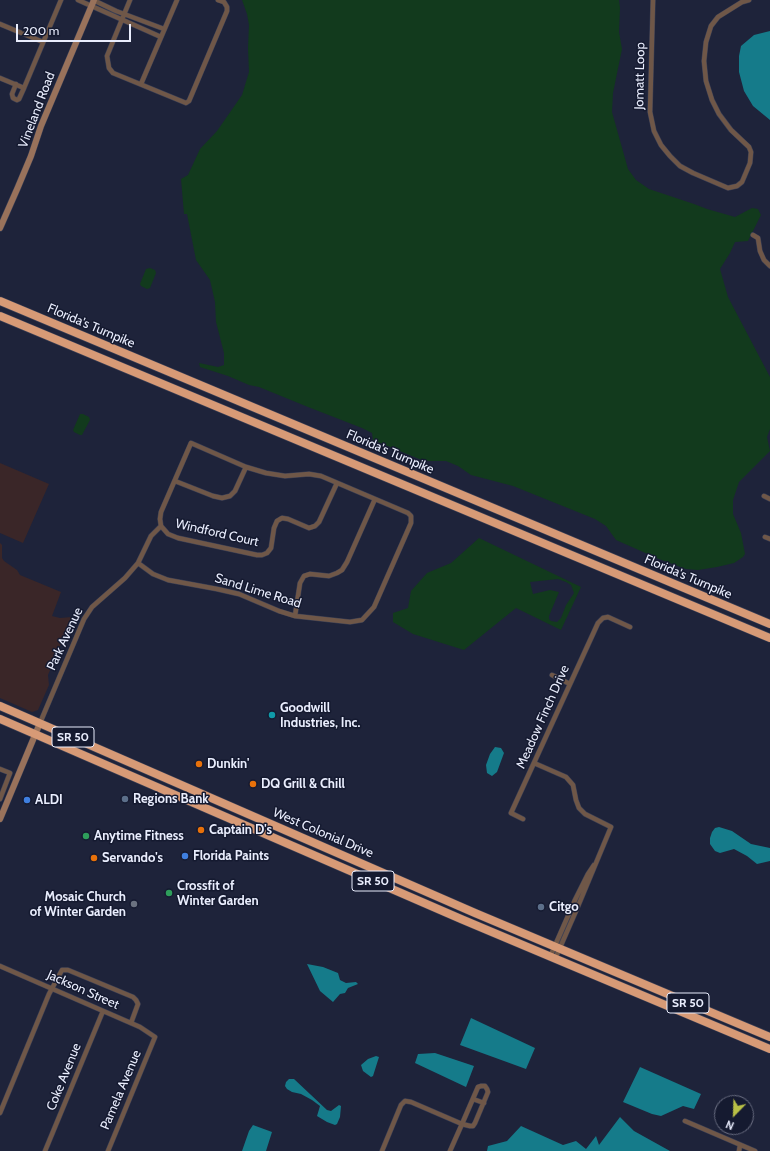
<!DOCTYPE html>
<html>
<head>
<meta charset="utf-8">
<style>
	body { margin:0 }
	#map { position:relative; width:770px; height:1151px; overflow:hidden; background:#1e233a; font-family:Cabin,sans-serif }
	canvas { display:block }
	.north { position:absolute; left:714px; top:1095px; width:40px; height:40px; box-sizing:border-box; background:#151a30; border:1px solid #6a6e82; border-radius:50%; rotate:203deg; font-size:11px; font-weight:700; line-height:16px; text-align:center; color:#e9edfd }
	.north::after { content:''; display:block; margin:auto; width:14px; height:18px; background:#b9c046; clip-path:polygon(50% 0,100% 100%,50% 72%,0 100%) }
	.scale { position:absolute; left:16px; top:24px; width:115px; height:18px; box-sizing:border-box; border:2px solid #e9edfd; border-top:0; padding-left:5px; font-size:12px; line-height:14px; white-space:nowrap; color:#e9edfd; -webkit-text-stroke:3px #151a30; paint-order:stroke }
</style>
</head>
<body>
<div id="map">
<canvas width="770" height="1151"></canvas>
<div class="north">N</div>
<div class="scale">200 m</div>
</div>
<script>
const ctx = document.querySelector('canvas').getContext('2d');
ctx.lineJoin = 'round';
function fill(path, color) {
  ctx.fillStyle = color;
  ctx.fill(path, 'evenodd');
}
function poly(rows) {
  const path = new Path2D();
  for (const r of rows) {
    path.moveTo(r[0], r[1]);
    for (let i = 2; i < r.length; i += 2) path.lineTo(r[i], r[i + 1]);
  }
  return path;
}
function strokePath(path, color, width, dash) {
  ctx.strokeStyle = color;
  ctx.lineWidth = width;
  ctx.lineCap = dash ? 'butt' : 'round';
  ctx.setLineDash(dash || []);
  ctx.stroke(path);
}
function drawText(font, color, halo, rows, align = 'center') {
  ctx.font = font + ' Cabin,sans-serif';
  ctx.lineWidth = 3;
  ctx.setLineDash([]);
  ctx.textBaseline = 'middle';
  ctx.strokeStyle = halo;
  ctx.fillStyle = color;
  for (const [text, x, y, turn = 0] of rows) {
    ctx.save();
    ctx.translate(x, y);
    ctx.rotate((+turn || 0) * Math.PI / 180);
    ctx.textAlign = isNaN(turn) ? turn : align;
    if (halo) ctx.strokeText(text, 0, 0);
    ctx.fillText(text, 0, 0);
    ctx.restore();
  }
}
const commercial = poly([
	[0,463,49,484,23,543,0,533],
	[0,543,2,545,2,558,4,561,17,570,20,575,61,592,52,616,60,618,72,617,48,675,49,685,38,710,32,712,0,698]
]);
const green = poly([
	[242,0,619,0,620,8,619,32,622,49,613,93,612,112,628,169,636,180,649,189,694,204,707,209,735,217,752,208,758,209,761,215,748,241,735,242,730,253,720,269,728,297,770,377,770,429,767,437,770,451,739,482,733,500,733,514,741,533,745,554,743,557,734,563,717,567,698,570,686,569,659,559,616,540,606,526,595,519,513,486,471,475,458,466,446,461,424,461,373,440,372,433,362,428,308,407,259,387,249,385,228,376,200,367,199,363,218,367,224,365,224,353,216,322,215,302,210,280,196,260,187,214,184,214,181,179,188,175,200,149,217,131,242,95,249,72,248,48,249,25,247,14],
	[150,268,155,270,156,273,150,288,147,289,141,286,140,284,146,269],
	[80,414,83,414,89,417,90,420,82,435,80,435,74,432,73,430],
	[479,538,581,587,561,630,516,608,464,650,413,634,393,622,393,613,408,608,411,591,427,573,451,563],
	[558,579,566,582,571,585,574,593,566,605,561,618,557,622,551,621,549,619,549,616,559,592,550,590,533,594,530,582]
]);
const water = poly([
	[770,31,770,120,753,106,744,91,739,72,739,56,741,46,754,35],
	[495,747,501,748,504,753,497,772,492,776,487,773,486,765,490,754],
	[719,827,732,831,751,844,770,848,770,861,757,864,747,856,734,849,720,853,715,851,710,844,710,838,712,832,715,828],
	[307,964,323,967,338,973,340,980,346,983,356,982,358,984,348,988,345,993,340,994,333,1002,320,991],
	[471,1018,535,1048,526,1069,460,1045],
	[435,1053,474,1066,466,1087,415,1063,418,1054],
	[376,1056,379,1057,373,1076,371,1077,363,1071,361,1065,368,1059],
	[640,1067,701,1094,694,1109,683,1106,661,1116,652,1114,623,1102],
	[289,1079,294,1079,327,1110,331,1111,339,1105,341,1106,340,1117,337,1124,335,1125,327,1122,317,1116,320,1106,312,1100,301,1094,292,1092,287,1089,285,1086,286,1082],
	[620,1117,634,1131,670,1151,487,1151,488,1146,507,1141,521,1126,563,1145,576,1141,586,1149,596,1136,599,1145],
	[253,1125,272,1132,266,1151,242,1151,249,1131]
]);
const street = poly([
	[78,0,161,37],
	[93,0,116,11,164,29],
	[130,0,107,56,109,68,113,73,186,103,189,101,227,11,227,7,224,2,218,0],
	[653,0,650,112,654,131,661,145,670,156,680,166,693,173,728,188,737,186,742,182,750,163,751,152,749,147,731,130,719,114,712,100,706,81,704,61,706,42,711,26,718,17,742,2,749,0],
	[0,24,43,42],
	[0,78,24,88,61,0],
	[16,84,12,94,13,98,17,100,19,99,24,88],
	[141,84,177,0],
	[753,235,758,238,760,251,764,260,770,266],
	[175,481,213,496,222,498,230,496,235,491,246,467],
	[764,496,770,499],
	[765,537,770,539],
	[138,563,153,574,168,580,217,589,239,594,279,611,295,616,350,622,362,620,374,607,411,523,411,516,408,513,321,476,309,474,285,476,266,473,246,467,191,443,161,512,160,519,161,526,168,534,178,538,257,555,262,555,267,553,271,548,274,528,277,521,282,518,288,519,309,528,315,526,319,522,337,483],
	[295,616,300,583,304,576,310,574,329,576,337,573,342,570,347,562,375,499],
	[552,675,570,684],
	[40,723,84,619,92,607,125,578,138,563,151,536,161,526],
	[534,763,566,777,573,785,576,800,579,808,585,814,611,827,576,911,555,959],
	[0,769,10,773,0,799],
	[523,819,511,813,598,623,603,618,608,617,630,627],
	[550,957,575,900,588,874,594,865],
	[0,966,140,1027,155,1037,108,1151],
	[481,1086,485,1086,487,1089,488,1092,475,1123,473,1126,470,1126,462,1124,478,1087,481,1086],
	[473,1099,484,1103],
	[0,1113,49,994,62,970,68,970,133,997,136,1000,138,1004,131,1023],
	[685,1121,755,1151],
	[45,1151,103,1011],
	[382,1151,401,1105,405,1101,411,1102,462,1124,450,1151],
	[739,1151,740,1145]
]);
const secondary = poly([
	[0,228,18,187,31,156,41,126,94,0],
	[0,819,40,723]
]);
const highway = poly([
	[0,301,770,624],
	[0,316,770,638],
	[0,706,475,913,770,1037],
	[0,719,461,919,770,1049]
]);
const markers = [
	[272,715,4,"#0f9aa8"],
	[199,764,4,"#e8710a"],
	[253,784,4,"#e8710a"],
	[125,799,4,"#5c6f8a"],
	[27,800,4,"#3f7fe0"],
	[201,830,4,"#e8710a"],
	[86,836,4,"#2e9e5b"],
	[185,856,4,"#3f7fe0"],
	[94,858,4,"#e8710a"],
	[169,893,4,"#2e9e5b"],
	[134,904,4,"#6b7280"],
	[541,907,4,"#5c6f8a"]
];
const shields = [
	[73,737,42],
	[373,881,42],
	[688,1003,42]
];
const shieldNames = [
	["SR 50",73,737],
	["SR 50",373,881],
	["SR 50",688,1003]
];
const streetNames = [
	["Jomatt Loop",640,76,-89],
	["Vineland Road",37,110,-69],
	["Florida's Turnpike",91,326,23],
	["Florida's Turnpike",390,452,23],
	["Windford Court",217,533,13],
	["Florida's Turnpike",688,577,23],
	["Sand Lime Road",258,591,17],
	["Park Avenue",65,639,-65],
	["Meadow Finch Drive",543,717,-66],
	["West Colonial Drive",323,833,23],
	["Jackson Street",83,990,24],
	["Coke Avenue",64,1077,-68],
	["Pamela Avenue",121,1090,-67]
];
const poiNames = [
	["Goodwill",280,708],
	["Industries, Inc.",280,723],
	["Dunkin'",207,764],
	["DQ Grill & Chill",261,784],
	["Regions Bank",133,799],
	["ALDI",35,800],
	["Captain D's",209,830],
	["Anytime Fitness",94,836],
	["Florida Paints",193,856],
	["Servando's",102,858],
	["Crossfit of",177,886],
	["Winter Garden",177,901],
	["Mosaic Church",126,897,"right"],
	["of Winter Garden",126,912,"right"],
	["Citgo",549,907]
];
fill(commercial, '#3a2628');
fill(green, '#123a1d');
fill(water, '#157b8a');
strokePath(street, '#3a3f55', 5.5);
strokePath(secondary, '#3a3f55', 7);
strokePath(highway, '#3a3f55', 9);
strokePath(street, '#6f5748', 4.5);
strokePath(secondary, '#99725b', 6);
strokePath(highway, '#d79a76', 8);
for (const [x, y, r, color] of markers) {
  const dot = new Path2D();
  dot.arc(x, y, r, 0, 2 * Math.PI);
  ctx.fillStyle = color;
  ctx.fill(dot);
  strokePath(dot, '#151a30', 1.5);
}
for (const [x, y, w] of shields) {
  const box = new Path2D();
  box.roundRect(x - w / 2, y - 10, w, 20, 3);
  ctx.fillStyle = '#151a30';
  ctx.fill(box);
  strokePath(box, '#e9edfd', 1);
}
drawText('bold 12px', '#e9edfd', null, shieldNames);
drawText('13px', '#e9edfd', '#151a30', streetNames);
drawText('bold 13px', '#e9edfd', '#151a30', poiNames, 'left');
</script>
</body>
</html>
